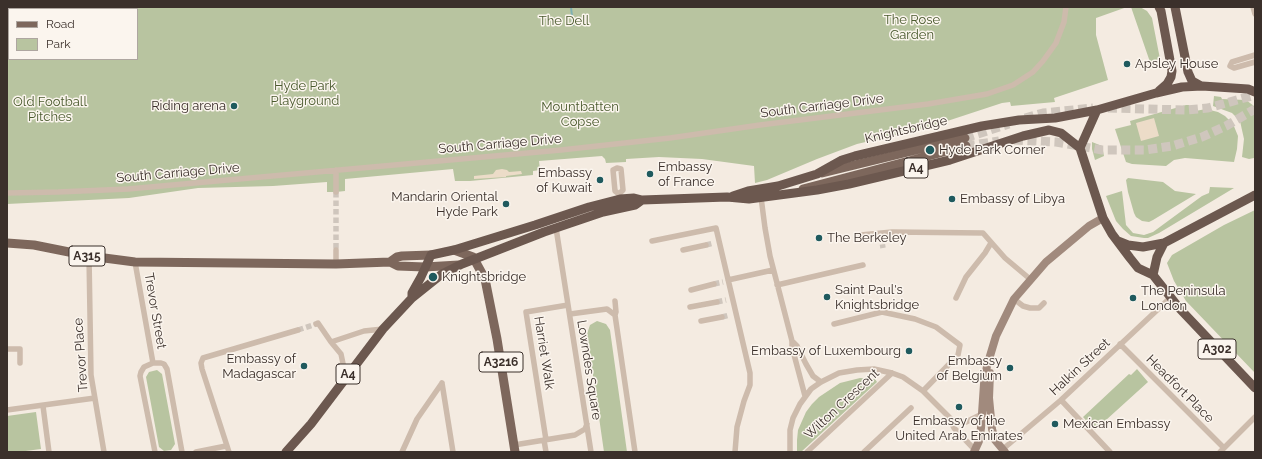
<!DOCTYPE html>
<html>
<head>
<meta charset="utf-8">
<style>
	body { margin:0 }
	#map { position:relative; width:1262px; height:459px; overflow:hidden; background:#f4ebe1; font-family:Raleway,sans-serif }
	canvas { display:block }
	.frame { position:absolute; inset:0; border:8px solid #3b302b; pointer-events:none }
	.legend { position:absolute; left:8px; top:8px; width:130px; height:52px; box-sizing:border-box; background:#fbf5ee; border:1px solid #aea6a0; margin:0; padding:5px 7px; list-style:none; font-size:12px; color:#3b302b }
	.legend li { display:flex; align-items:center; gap:8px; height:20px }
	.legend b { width:20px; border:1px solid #aea6a0 }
</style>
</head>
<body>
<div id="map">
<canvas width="1262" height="459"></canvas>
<div class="frame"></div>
<ul class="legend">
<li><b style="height:5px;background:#7d675c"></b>Road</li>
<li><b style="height:11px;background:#b8c4a0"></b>Park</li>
</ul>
</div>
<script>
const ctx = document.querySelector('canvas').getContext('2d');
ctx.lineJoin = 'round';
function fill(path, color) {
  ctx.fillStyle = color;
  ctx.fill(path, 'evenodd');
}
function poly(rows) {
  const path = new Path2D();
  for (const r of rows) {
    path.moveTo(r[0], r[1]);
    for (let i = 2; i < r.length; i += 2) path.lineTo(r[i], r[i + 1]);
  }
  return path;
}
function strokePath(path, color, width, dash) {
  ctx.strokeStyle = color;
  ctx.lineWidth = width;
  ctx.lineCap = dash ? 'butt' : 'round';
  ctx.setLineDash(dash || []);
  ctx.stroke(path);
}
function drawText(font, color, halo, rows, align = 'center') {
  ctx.font = font + ' Raleway,sans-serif';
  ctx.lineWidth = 3;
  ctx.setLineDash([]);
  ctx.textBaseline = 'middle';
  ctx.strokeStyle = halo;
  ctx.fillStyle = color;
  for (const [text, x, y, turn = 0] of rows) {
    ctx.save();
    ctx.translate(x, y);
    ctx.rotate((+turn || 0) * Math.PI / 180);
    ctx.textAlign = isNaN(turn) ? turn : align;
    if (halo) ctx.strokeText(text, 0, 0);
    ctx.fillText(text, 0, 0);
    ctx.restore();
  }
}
const green = poly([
	[7,7,1127,7,1096,18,1096,35,1108,80,1054,98,1055,102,1011,106,1010,102,1002,103,926,128,857,144,817,159,767,180,755,183,754,166,702,159,659,157,626,159,626,162,606,163,605,159,602,156,539,161,540,170,533,171,533,175,470,181,455,181,453,169,345,179,345,191,336,192,327,192,327,182,273,186,198,188,129,198,7,204],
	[9,9,137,9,137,59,9,59],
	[1131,7,1140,7,1147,11,1152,18,1160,59,1150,62],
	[1214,96,1221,97,1222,99,1246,100,1254,106,1255,109,1254,158,1249,159,1242,157,1244,139,1240,121,1232,113,1213,106],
	[1186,105,1189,105,1190,112,1206,109,1218,112,1225,116,1233,124,1238,136,1237,149,1234,162,1185,158,1174,160,1166,166,1132,164,1126,162,1115,129,1131,125,1130,121],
	[1092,142,1102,146,1104,156,1095,160,1092,149],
	[1128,178,1163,182,1175,191,1196,194,1153,220,1149,222,1142,221,1136,217,1134,213,1128,192,1126,180],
	[1210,187,1234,188,1159,233,1148,238,1144,238,1131,236,1123,229,1116,221,1106,196,1122,191,1126,225,1133,233,1144,235,1153,232,1202,196,1209,193],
	[1255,210,1255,373,1186,301,1174,281,1167,263,1172,255,1224,225],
	[597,321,606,324,610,330,627,452,604,452,587,334,590,325],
	[1137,369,1148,382,1095,430,1083,417,1129,374,1131,375],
	[157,370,162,374,175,444,171,450,164,451,159,447,146,377,149,372],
	[860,378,875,379,877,382,801,452,797,452,797,440,798,430,806,412,812,404,819,397,840,383],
	[36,412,41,449,18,452,7,452,7,416]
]);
const plaza = poly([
	[1154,118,1159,136,1141,141,1136,123],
	[502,169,507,170,509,172,521,171,522,174,506,176,506,177,474,179,474,176,493,174,496,170]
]);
const stream = poly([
	[571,7,573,25]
]);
const minorTunnel = poly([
	[336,192,336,250],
	[881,236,883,248],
	[706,245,714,243],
	[714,284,723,282],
	[717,302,726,300],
	[722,317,730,315],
	[298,330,316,324]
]);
const primaryTunnel = poly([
	[1108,108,1186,110,1208,108,1255,95],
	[1025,118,1043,113,1093,108],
	[965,138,1009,124],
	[1014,140,1056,142,1102,150,1145,150,1172,146,1202,137,1226,126,1255,109],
	[966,146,999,141]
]);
const minor = poly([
	[1253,7,1255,14],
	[1255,55,1232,62,1230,66,1234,68,1255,62],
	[336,170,336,192],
	[7,193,58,192,128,189,561,150,670,138,760,125,928,104,987,94,1013,85,1033,72,1043,61,1056,43,1064,22,1066,7],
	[619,194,615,191,613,170,617,168,621,169,623,190,619,194,620,199],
	[761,197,765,228,770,256,792,341,792,347,805,396],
	[556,228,591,452],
	[861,235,892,232,983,233,1005,258,1030,279],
	[652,241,716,228,750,373,750,385,744,401,737,427,735,452],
	[336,250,336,264],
	[683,250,706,245],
	[89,256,91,375,104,452],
	[135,262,153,363],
	[728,280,773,270],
	[777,285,863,265],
	[691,290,714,284],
	[956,298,966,277,985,253,991,243],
	[1014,299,1023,306,1030,308,1039,308,1044,303],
	[615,301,616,312,615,315,635,452],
	[690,307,717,302],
	[570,314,607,309,615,315],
	[701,321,722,317],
	[316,324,318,323,331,342,341,354,346,378],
	[834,324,882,312,915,319,936,327,960,345,958,355,923,391],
	[792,341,797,346,806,364,813,376,821,382],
	[331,342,364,331,383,329],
	[1120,344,1224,448],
	[7,349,20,349,20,363],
	[442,383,453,452],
	[1061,400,1110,452],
	[43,406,49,452],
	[7,410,95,398],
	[949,418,954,428,975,450],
	[544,440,546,452],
	[546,440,526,312,568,305],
	[514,445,575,435,585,429,587,424],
	[1003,449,1061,400,1170,298],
	[155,452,140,376,141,372,144,367,153,363,161,363,164,364,167,369,182,452],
	[196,452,226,446],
	[229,452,202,369,201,363,203,358,298,330],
	[402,452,417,419,442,383],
	[790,452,790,430,793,418,800,404,811,389,821,382,839,373,857,370,874,369,892,373,903,377,923,391,951,419,958,422,966,422,982,414],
	[807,452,892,373],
	[864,452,911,408],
	[1220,452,1255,417]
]);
const secondary = poly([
	[990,373,989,398,992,429,995,440,1005,452],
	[974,452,979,441,981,428,984,384,987,366,996,336,1014,299,1046,262,1089,226,1103,218]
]);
const primary = poly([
	[822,173,965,138],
	[803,189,966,146],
	[7,243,34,245,89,256,135,262,336,264,390,262,398,266,425,267,459,265],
	[454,250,473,257,485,279,497,339,515,452],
	[390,262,397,257,402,256,431,255]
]);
const trunk = poly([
	[1159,7,1161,11,1172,71,1171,77,1167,84,1159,91],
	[1175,7,1188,72,1192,81,1201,86],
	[1080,148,1097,110],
	[733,196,748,191,778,186,817,174,842,160,855,156,982,126,1019,120,1055,118,1097,110,1156,93,1182,87,1202,86,1248,89,1255,92],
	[1118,241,1128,245,1143,247,1164,243,1255,195],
	[1153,275,1157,257,1164,243],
	[412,298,442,274,462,264,544,232,603,212,635,205,642,200],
	[286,452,311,424,383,329,412,298,412,293,421,277,431,255,454,250,535,225,589,207,620,199,634,198,642,200,727,197,749,199,817,190,849,184,950,160,1023,136,1049,130,1061,133,1080,148,1103,218,1112,234,1130,258,1138,268,1153,275,1180,309,1255,388]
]);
const markers = [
	[1127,64,4,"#1f5a5e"],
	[234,106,4,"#1f5a5e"],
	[930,150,5,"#1f5a5e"],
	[650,174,4,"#1f5a5e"],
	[600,180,4,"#1f5a5e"],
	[952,199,4,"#1f5a5e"],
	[506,204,4,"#1f5a5e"],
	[819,238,4,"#1f5a5e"],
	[433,277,5,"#1f5a5e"],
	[827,297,4,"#1f5a5e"],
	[1133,298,4,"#1f5a5e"],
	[909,351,4,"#1f5a5e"],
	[304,366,4,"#1f5a5e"],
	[1010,368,4,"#1f5a5e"],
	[959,407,4,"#1f5a5e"],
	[1055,424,4,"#1f5a5e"]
];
const shields = [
	[916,168,24],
	[87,256,36],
	[1217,349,38],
	[501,362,44],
	[348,374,24]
];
const shieldNames = [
	["A4",916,168],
	["A315",87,256],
	["A302",1217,349],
	["A3216",501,362],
	["A4",348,374]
];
const parkNames = [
	["The Rose",912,20],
	["Garden",912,35],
	["The Dell",564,21],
	["Hyde Park",305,86],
	["Playground",305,101],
	["Old Football",50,102],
	["Pitches",50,117],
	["Mountbatten",580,107],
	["Copse",580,122]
];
const poiNames = [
	["Apsley House",1135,64],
	["Riding arena",226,106,"right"],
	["Hyde Park Corner",939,150],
	["Embassy",658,167],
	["of France",658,182],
	["Embassy",592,173,"right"],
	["of Kuwait",592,188,"right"],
	["Mandarin Oriental",498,197,"right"],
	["Hyde Park",498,212,"right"],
	["Embassy of Libya",960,199],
	["The Berkeley",827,238],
	["Knightsbridge",442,277],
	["Saint Paul's",835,290],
	["Knightsbridge",835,305],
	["The Peninsula",1141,291],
	["London",1141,306],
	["Embassy of Luxembourg",901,351,"right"],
	["Embassy of",296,359,"right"],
	["Madagascar",296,374,"right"],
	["Embassy",1002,361,"right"],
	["of Belgium",1002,376,"right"],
	["Embassy of the",959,421,"center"],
	["United Arab Emirates",959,436,"center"],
	["Mexican Embassy",1063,424]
];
const streetNames = [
	["South Carriage Drive",822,106,-7],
	["Knightsbridge",906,130,-13],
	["South Carriage Drive",500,144,-5],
	["South Carriage Drive",178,173,-5],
	["Trevor Street",155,311,80],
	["Harriet Walk",544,353,81],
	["Trevor Place",81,355,-94],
	["Halkin Street",1080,367,-43],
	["Lowndes Square",589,370,81],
	["Headfort Place",1180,389,45],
	["Wilton Crescent",842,404,-43]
];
fill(green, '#b8c4a0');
fill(plaza, '#ecdcc8');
strokePath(stream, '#7fb0b2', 2);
strokePath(minorTunnel, '#cfc6bd', 5.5, [5.5, 3]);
strokePath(primaryTunnel, '#cfc6bd', 9, [9, 4.5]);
strokePath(minor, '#cdbbac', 5.5);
strokePath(secondary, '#a18a7d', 8);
strokePath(primary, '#7d675c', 9);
strokePath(trunk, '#6c584f', 9);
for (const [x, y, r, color] of markers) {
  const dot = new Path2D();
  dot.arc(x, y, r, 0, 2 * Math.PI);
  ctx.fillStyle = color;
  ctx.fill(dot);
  strokePath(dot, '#fbf5ee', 1.5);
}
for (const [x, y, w] of shields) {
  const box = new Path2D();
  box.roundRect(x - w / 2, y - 10, w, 20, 3);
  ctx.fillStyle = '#fbf5ee';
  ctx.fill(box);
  strokePath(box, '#3b302b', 1);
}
drawText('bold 12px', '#3b302b', null, shieldNames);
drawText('13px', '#4a5a2e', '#fbf5ee', parkNames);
drawText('13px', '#3b302b', '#fbf5ee', poiNames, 'left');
drawText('13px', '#3b302b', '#fbf5ee', streetNames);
</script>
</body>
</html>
